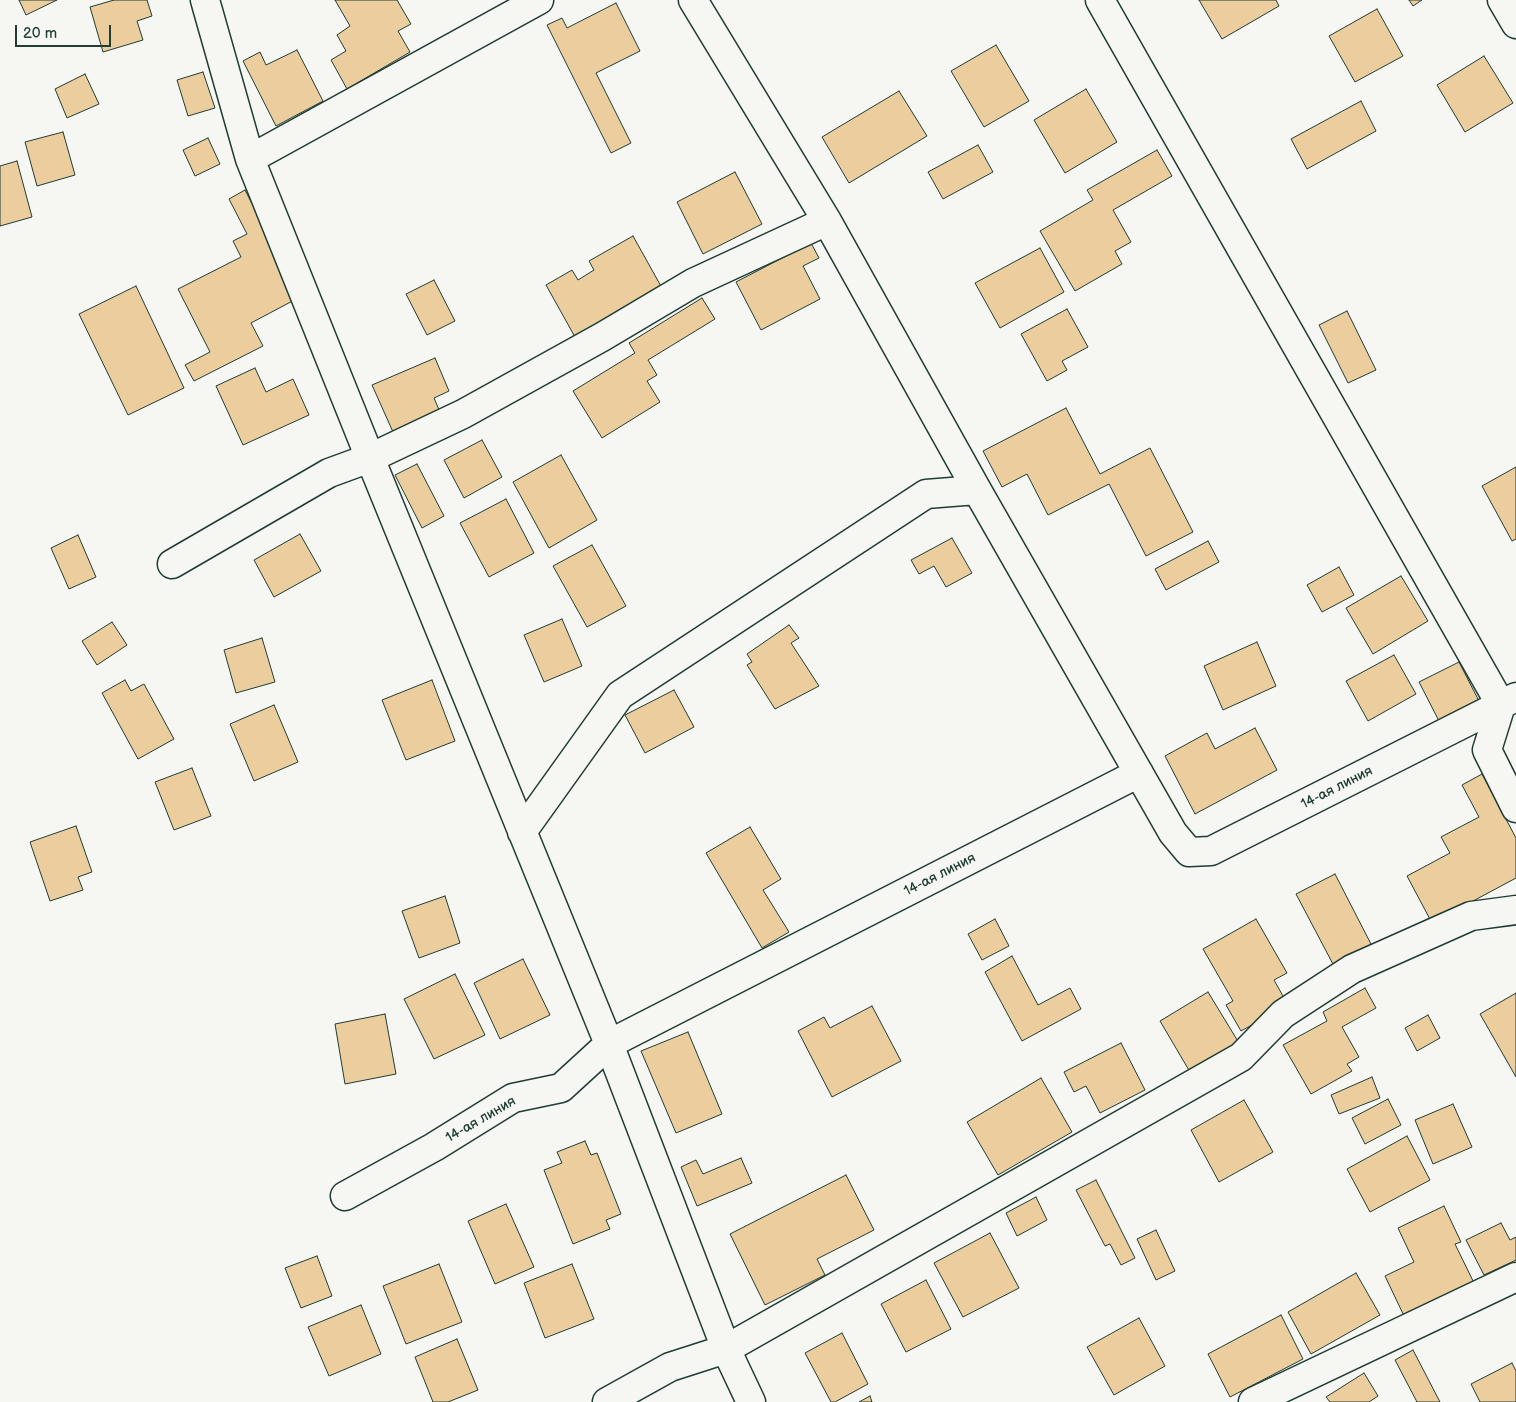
<!DOCTYPE html>
<html>
<head>
<meta charset="utf-8">
<style>
	body { margin:0 }
	#map { position:relative; width:1516px; height:1402px; overflow:hidden; background:#f6f6f2; font-family:"Balsamiq Sans",sans-serif }
	canvas { display:block }
	.scale { position:absolute; left:15px; top:25px; width:96px; height:22px; box-sizing:border-box; border:2px solid #1f3d34; border-top:0; padding-left:6px; font-size:15px; line-height:18px; white-space:nowrap; color:#1f3d34; -webkit-text-stroke:4px #f6f6f2; paint-order:stroke }
</style>
</head>
<body>
<div id="map">
<canvas width="1516" height="1402"></canvas>
<div class="scale">20 m</div>
</div>
<script>
const ctx = document.querySelector('canvas').getContext('2d');
ctx.lineJoin = 'round';
function fill(path, color) {
  ctx.fillStyle = color;
  ctx.fill(path, 'evenodd');
}
function poly(rows) {
  const path = new Path2D();
  for (const r of rows) {
    path.moveTo(r[0], r[1]);
    for (let i = 2; i < r.length; i += 2) path.lineTo(r[i], r[i + 1]);
  }
  return path;
}
function strokePath(path, color, width, dash) {
  ctx.strokeStyle = color;
  ctx.lineWidth = width;
  ctx.lineCap = dash ? 'butt' : 'round';
  ctx.setLineDash(dash || []);
  ctx.stroke(path);
}
function drawText(font, color, halo, rows, align = 'center') {
  ctx.font = font + ' "Balsamiq Sans",sans-serif';
  ctx.lineWidth = 4;
  ctx.setLineDash([]);
  ctx.textBaseline = 'middle';
  ctx.strokeStyle = halo;
  ctx.fillStyle = color;
  for (const [text, x, y, turn = 0] of rows) {
    ctx.save();
    ctx.translate(x, y);
    ctx.rotate((+turn || 0) * Math.PI / 180);
    ctx.textAlign = isNaN(turn) ? turn : align;
    if (halo) ctx.strokeText(text, 0, 0);
    ctx.fillText(text, 0, 0);
    ctx.restore();
  }
}
const building = poly([
	[19,0,57,0,26,15,19,0],
	[114,0,147,0,152,16,137,21,143,40,103,52,90,7,114,0],
	[335,0,397,0,411,24,398,31,410,52,347,89,331,60,346,51,337,35,350,26,335,0],
	[1199,0,1276,0,1279,6,1222,39,1199,0],
	[1409,0,1422,0,1413,6,1409,0],
	[616,3,640,51,596,73,631,143,611,153,547,25,562,18,567,28,616,3],
	[1377,9,1403,56,1355,82,1329,36,1377,9],
	[996,45,1029,101,984,127,951,71,996,45],
	[297,50,323,101,276,126,243,61,260,52,266,65,297,50],
	[1484,56,1513,103,1465,132,1437,85,1484,56],
	[203,72,215,108,188,116,177,80,203,72],
	[85,74,99,104,67,118,55,89,85,74],
	[1086,89,1117,142,1065,173,1034,120,1086,89],
	[899,91,927,136,849,183,822,137,899,91],
	[1361,101,1376,131,1307,169,1291,139,1361,101],
	[63,132,75,175,37,186,25,142,63,132],
	[208,138,220,164,195,176,183,150,208,138],
	[978,145,993,172,943,199,928,172,978,145],
	[1157,150,1172,176,1113,210,1131,242,1115,251,1122,264,1075,291,1040,231,1093,200,1087,190,1157,150],
	[17,161,32,217,0,226,0,166,17,161],
	[735,172,762,224,703,254,677,202,735,172],
	[245,190,300,297,251,323,263,346,194,381,185,365,210,352,178,289,241,257,233,241,247,234,229,199,245,190],
	[633,236,662,288,575,337,546,285,572,270,578,280,594,270,589,261,633,236],
	[811,243,819,258,803,266,820,299,761,330,736,282,811,243],
	[1040,248,1064,292,1000,328,975,283,1040,248],
	[434,280,455,321,427,335,406,294,434,280],
	[136,286,184,388,128,415,79,314,136,286],
	[702,298,715,319,648,360,657,375,647,381,660,402,602,438,573,391,635,353,629,343,702,298],
	[1067,309,1088,347,1062,361,1067,370,1047,381,1021,334,1067,309],
	[1347,311,1376,370,1348,383,1319,325,1347,311],
	[435,358,449,391,434,398,440,412,393,432,372,385,435,358],
	[255,368,266,392,293,379,309,415,243,445,216,386,255,368],
	[1066,408,1100,474,1150,448,1193,532,1146,556,1109,484,1048,515,1027,474,1002,487,983,451,1066,408],
	[482,440,502,477,464,498,444,460,482,440],
	[561,455,597,520,549,548,513,482,561,455],
	[417,464,444,516,422,528,395,475,417,464],
	[1516,467,1516,539,1512,541,1482,486,1516,467],
	[506,499,534,553,489,577,460,523,506,499],
	[300,534,321,571,274,597,254,560,300,534],
	[78,535,96,577,69,589,51,548,78,535],
	[952,538,972,573,946,587,934,566,919,574,911,560,952,538],
	[1208,541,1219,562,1166,590,1155,569,1208,541],
	[592,545,626,606,587,627,553,566,592,545],
	[1339,567,1354,595,1322,612,1307,585,1339,567],
	[1401,576,1428,621,1373,654,1346,608,1401,576],
	[562,619,582,666,544,682,524,635,562,619],
	[112,622,127,645,97,665,82,641,112,622],
	[789,625,799,638,791,643,819,686,775,709,747,665,752,662,747,654,789,625],
	[262,638,275,682,236,693,224,650,262,638],
	[1257,642,1276,686,1223,710,1204,666,1257,642],
	[1394,655,1416,694,1368,721,1346,681,1394,655],
	[1459,662,1479,701,1439,721,1419,682,1459,662],
	[125,680,131,691,144,684,174,739,138,759,102,693,125,680],
	[432,680,455,741,406,760,382,700,432,680],
	[674,690,694,727,645,753,625,715,674,690],
	[274,705,298,762,254,781,230,724,274,705],
	[1255,728,1277,770,1195,814,1165,756,1207,733,1215,749,1255,728],
	[192,768,211,816,174,830,155,782,192,768],
	[1482,774,1516,838,1516,878,1432,923,1407,876,1450,853,1441,837,1479,817,1462,785,1482,774],
	[76,826,92,872,78,877,83,890,50,901,30,842,76,826],
	[750,827,781,879,763,890,789,932,762,948,706,853,750,827],
	[1335,874,1372,946,1334,966,1296,894,1335,874],
	[445,896,460,943,419,958,402,911,445,896],
	[995,919,1009,946,982,960,968,934,995,919],
	[1256,919,1287,973,1274,980,1288,1005,1241,1031,1226,1005,1233,1001,1203,949,1256,919],
	[1012,956,1038,1005,1070,988,1081,1009,1022,1041,985,972,1012,956],
	[523,959,550,1015,500,1039,474,983,523,959],
	[455,974,485,1035,434,1059,404,999,455,974],
	[1365,988,1376,1008,1342,1027,1359,1057,1347,1064,1352,1071,1311,1094,1283,1045,1327,1021,1323,1012,1365,988],
	[1208,992,1239,1043,1190,1072,1160,1021,1208,992],
	[1516,993,1516,1077,1480,1014,1516,993],
	[872,1006,901,1061,832,1097,798,1031,824,1017,830,1028,872,1006],
	[385,1014,396,1074,345,1084,335,1024,385,1014],
	[1428,1015,1440,1038,1417,1051,1405,1028,1428,1015],
	[688,1032,722,1114,676,1133,641,1051,688,1032],
	[1121,1043,1145,1090,1100,1113,1086,1086,1074,1092,1064,1072,1121,1043],
	[1372,1077,1380,1098,1339,1114,1331,1095,1372,1077],
	[1041,1078,1072,1132,998,1175,967,1122,1041,1078],
	[1388,1099,1401,1125,1365,1144,1352,1118,1388,1099],
	[1244,1100,1273,1152,1219,1182,1191,1130,1244,1100],
	[1453,1104,1472,1147,1433,1164,1415,1120,1453,1104],
	[1407,1136,1430,1180,1370,1212,1347,1169,1407,1136],
	[585,1141,591,1155,597,1153,621,1214,606,1220,610,1229,573,1244,544,1170,562,1163,557,1152,585,1141],
	[741,1158,752,1183,697,1206,681,1167,696,1160,703,1174,741,1158],
	[846,1175,874,1230,817,1259,825,1275,765,1305,730,1234,846,1175],
	[1096,1180,1135,1258,1121,1265,1110,1244,1105,1246,1076,1190,1096,1180],
	[1036,1197,1047,1220,1017,1236,1006,1213,1036,1197],
	[506,1204,534,1267,495,1284,468,1221,506,1204],
	[1444,1206,1461,1242,1455,1244,1475,1285,1405,1318,1385,1276,1414,1262,1398,1228,1444,1206],
	[1501,1223,1510,1240,1516,1237,1516,1260,1484,1275,1466,1240,1501,1223],
	[1156,1230,1175,1271,1156,1280,1137,1239,1156,1230],
	[990,1233,1019,1288,963,1317,934,1263,990,1233],
	[317,1256,332,1296,301,1308,285,1268,317,1256],
	[439,1264,462,1322,406,1344,383,1286,439,1264],
	[572,1264,594,1319,545,1338,524,1283,572,1264],
	[1356,1273,1380,1315,1311,1354,1288,1312,1356,1273],
	[926,1280,951,1329,906,1352,881,1304,926,1280],
	[361,1305,381,1354,329,1376,308,1327,361,1305],
	[1281,1315,1303,1359,1230,1397,1208,1354,1281,1315],
	[1139,1318,1165,1366,1114,1395,1087,1347,1139,1318],
	[842,1333,868,1384,835,1402,831,1402,805,1353,842,1333],
	[457,1339,478,1390,448,1402,433,1402,415,1357,457,1339],
	[1413,1350,1440,1402,1417,1402,1395,1360,1413,1350],
	[1512,1363,1516,1371,1516,1402,1480,1402,1471,1384,1512,1363],
	[1364,1373,1378,1396,1369,1402,1330,1402,1326,1397,1364,1373],
	[870,1396,872,1402,859,1402,870,1396]
]);
const minor = poly([
	[205,0,250,159,370,458,609,1044,726,1349,751,1402],
	[693,0,827,221,977,490,1173,833,1189,852,1211,851,1516,697],
	[1100,0,1501,705,1487,750,1516,808],
	[1502,0,1516,24],
	[250,159,539,0],
	[172,564,329,473,370,458,463,414,602,337,693,283,827,221],
	[522,832,620,695,926,494,977,490],
	[345,1196,434,1147,513,1098,561,1088,609,1044,1139,773],
	[607,1402,670,1367,726,1349,1241,1057,1283,1014,1352,969,1471,916,1516,910],
	[1253,1402,1516,1277]
]);
const streetNames = [
	["14-ая линия",1337,788,-27],
	["14-ая линия",940,875,-27],
	["14-ая линия",481,1120,-30]
];
fill(building, '#ebcd9e');
strokePath(building, '#1f3d34', 1);
strokePath(minor, '#1f3d34', 31);
strokePath(minor, '#f6f6f2', 28);
drawText('14px', '#1f3d34', '#f6f6f2', streetNames);
</script>
</body>
</html>
